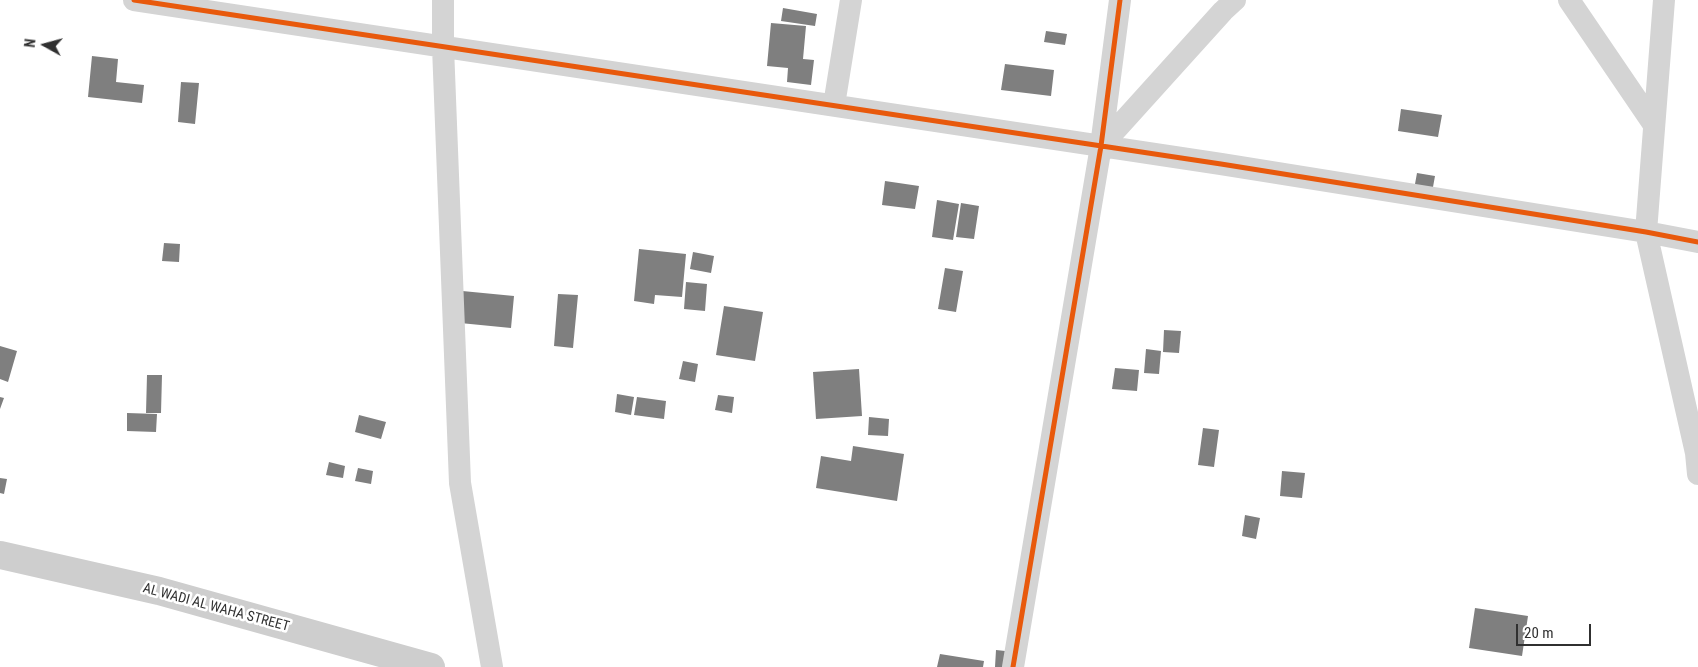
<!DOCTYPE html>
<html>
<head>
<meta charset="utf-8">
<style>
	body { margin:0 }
	#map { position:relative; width:1698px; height:667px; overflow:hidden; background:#fff; font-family:"Roboto Condensed",sans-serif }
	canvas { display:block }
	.north { position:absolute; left:20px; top:20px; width:50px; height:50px; -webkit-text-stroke:4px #fff; paint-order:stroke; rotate:277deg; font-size:14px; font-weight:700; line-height:20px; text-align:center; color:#303030 }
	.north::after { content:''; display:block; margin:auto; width:18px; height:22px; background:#303030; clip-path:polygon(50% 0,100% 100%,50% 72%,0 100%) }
	.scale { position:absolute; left:1516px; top:624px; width:75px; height:22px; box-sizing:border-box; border:2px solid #303030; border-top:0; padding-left:6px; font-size:15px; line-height:18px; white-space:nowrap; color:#303030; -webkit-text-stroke:4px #fff; paint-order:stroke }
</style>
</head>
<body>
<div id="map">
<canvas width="1698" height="667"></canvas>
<div class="north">N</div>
<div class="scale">20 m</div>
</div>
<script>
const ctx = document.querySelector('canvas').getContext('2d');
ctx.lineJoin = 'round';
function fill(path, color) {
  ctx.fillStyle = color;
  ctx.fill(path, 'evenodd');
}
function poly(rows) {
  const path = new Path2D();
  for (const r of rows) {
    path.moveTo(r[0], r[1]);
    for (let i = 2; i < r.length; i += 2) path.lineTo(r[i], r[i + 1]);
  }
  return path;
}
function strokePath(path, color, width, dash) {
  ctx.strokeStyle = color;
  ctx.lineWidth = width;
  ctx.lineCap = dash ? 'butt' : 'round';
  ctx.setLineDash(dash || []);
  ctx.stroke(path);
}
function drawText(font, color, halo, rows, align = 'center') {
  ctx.font = font + ' "Roboto Condensed",sans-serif';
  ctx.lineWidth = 5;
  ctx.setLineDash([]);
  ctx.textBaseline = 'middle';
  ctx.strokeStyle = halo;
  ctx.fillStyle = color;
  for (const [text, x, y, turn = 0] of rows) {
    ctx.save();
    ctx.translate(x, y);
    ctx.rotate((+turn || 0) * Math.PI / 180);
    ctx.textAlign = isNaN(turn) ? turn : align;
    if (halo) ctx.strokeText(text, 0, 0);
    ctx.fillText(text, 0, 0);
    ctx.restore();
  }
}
const building = poly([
	[783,8,817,14,815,26,781,21],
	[771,23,806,26,803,59,814,60,811,85,787,82,788,68,767,66],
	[1046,31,1067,34,1065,45,1044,42],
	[92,56,118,59,116,82,144,85,142,103,88,97],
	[1005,64,1054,70,1051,96,1001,90],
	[181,82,199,83,195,124,178,122],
	[1401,109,1442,115,1438,137,1398,131],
	[1417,173,1435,176,1431,198,1413,195],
	[885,181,919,186,915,209,882,205],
	[937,200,959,204,953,240,932,237],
	[961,203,979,206,974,239,956,237],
	[164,243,180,244,179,262,162,261],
	[639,249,686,254,682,297,655,295,654,304,634,301],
	[693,252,714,256,711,273,690,269],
	[945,268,963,271,956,312,938,309],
	[686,282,707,284,705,311,684,309],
	[452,290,514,296,511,328,450,322],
	[558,294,578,295,573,348,554,346],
	[724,306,763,312,755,361,716,355],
	[1164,330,1181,331,1179,353,1163,352],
	[0,346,17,351,8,382,0,379],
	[1146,349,1161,351,1159,374,1144,373],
	[683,361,698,364,695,382,679,379],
	[1115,368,1139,370,1137,391,1112,389],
	[859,369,862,416,816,419,813,372],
	[147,375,162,375,161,413,146,413],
	[617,394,634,397,631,415,615,412],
	[718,395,734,397,732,413,715,410],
	[0,397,4,398,0,409],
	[637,397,666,401,664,419,634,415],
	[127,413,157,414,156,432,127,431],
	[359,415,386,422,381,439,355,432],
	[869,417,889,419,888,436,868,435],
	[1203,428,1219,430,1214,467,1198,465],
	[853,446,904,454,897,501,816,488,821,456,851,461],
	[329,462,345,466,343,478,326,475],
	[358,468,373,471,371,484,355,481],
	[1282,471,1305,473,1302,498,1280,496],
	[0,478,7,479,4,494,0,493],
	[1245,515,1260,518,1256,539,1242,536],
	[1475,608,1528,616,1522,656,1469,648],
	[996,650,1015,652,1014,667,995,667],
	[940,654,984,661,983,667,937,667]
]);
const minor = poly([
	[134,0,1221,164,1646,232,1698,242],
	[443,0,443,47,460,483,492,667],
	[1569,0,1654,125],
	[1664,0,1646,232,1696,453,1698,474],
	[834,105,851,0],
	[1101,146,1223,11,1235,0],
	[1013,667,1101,146,1120,0]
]);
const secondary = poly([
	[0,555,159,591,431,667]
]);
const cycleway = poly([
	[134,0,1221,164,1646,232,1698,242],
	[1013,667,1101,146,1120,0]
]);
const streetNames = [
	["AL WADI AL WAHA STREET",216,608,15]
];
fill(building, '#7f7f7f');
strokePath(minor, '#d4d4d4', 22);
strokePath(secondary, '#cecece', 28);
strokePath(cycleway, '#e8590c', 5);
drawText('14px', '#303030', '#fff', streetNames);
</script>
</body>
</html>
